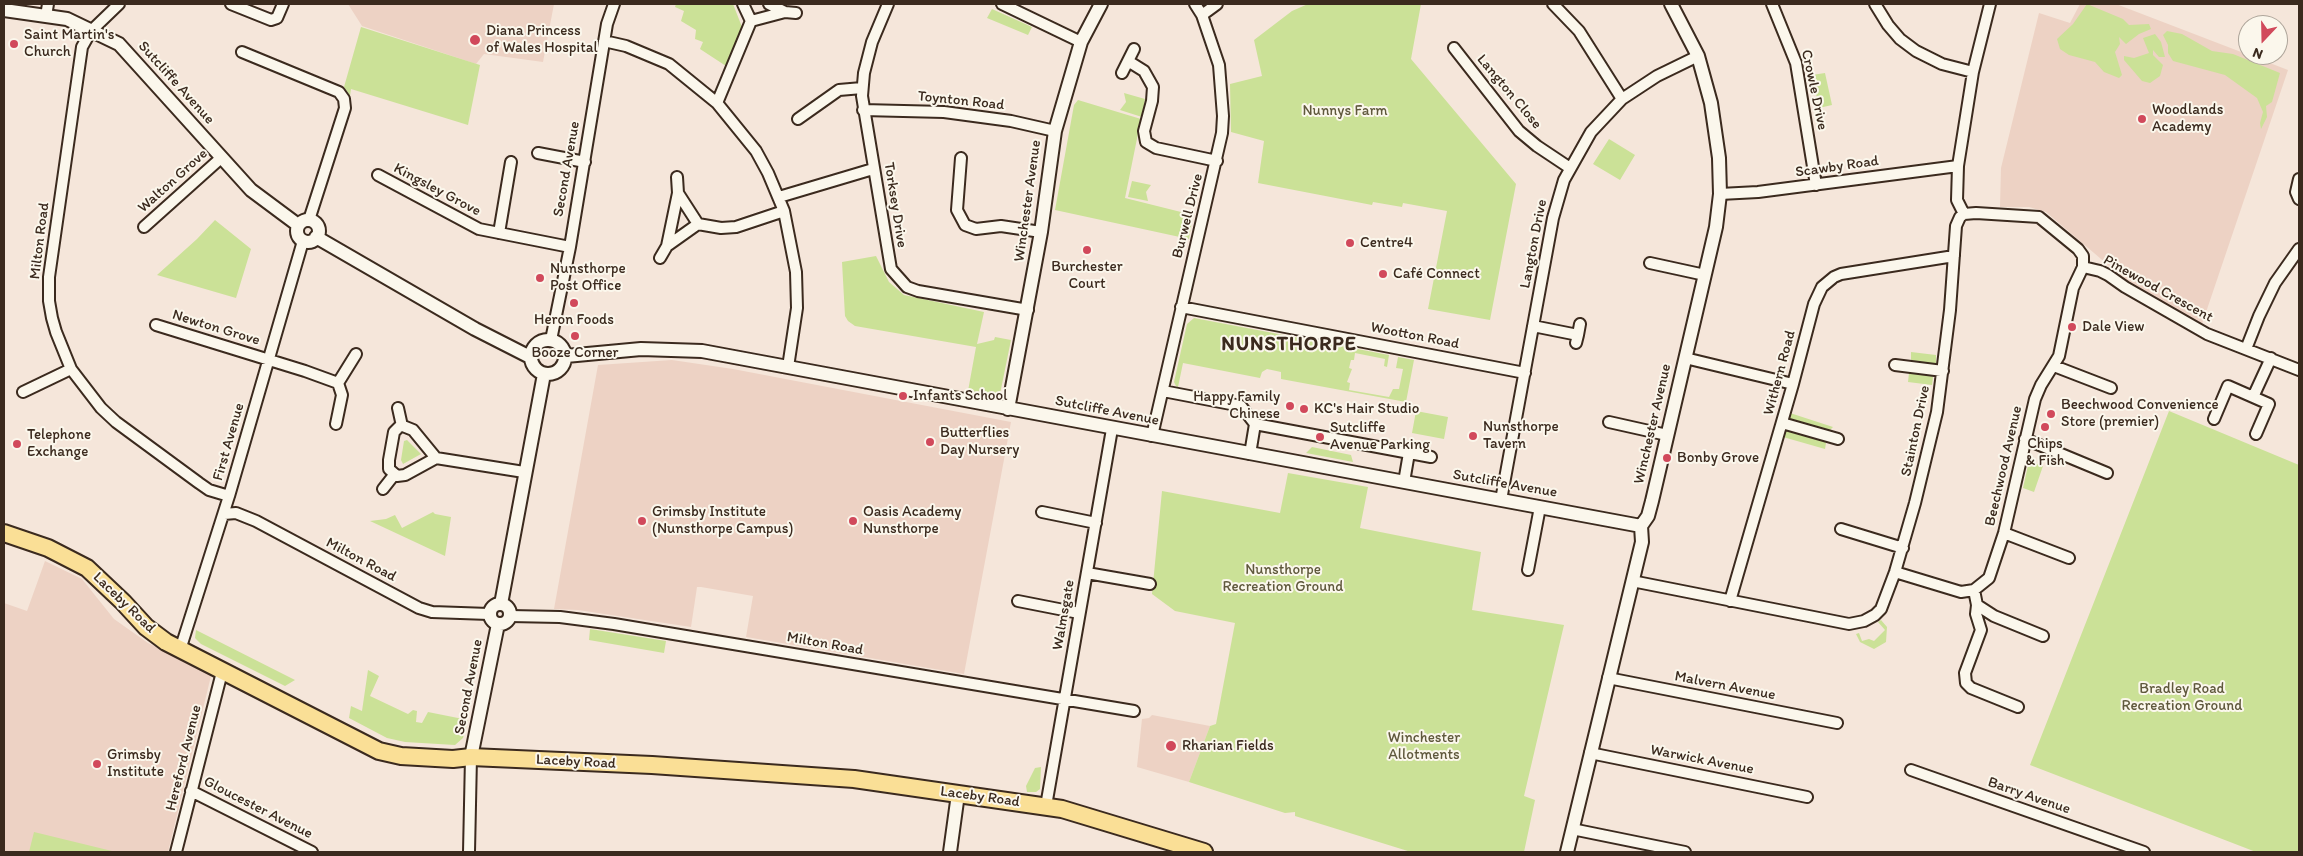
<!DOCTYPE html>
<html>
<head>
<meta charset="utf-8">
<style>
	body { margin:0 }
	#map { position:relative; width:2303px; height:856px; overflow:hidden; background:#f5e6da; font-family:Itim,sans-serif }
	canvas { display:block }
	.frame { position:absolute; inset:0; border:5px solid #3b2a1e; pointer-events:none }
	.north { position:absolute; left:2238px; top:15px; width:50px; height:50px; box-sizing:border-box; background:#fbf7ec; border:1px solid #aea59a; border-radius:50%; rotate:201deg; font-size:14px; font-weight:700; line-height:20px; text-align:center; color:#3b2a1e }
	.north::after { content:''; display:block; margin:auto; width:18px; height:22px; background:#d1495b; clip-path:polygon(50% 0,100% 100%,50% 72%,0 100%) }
</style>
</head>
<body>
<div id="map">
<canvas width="2303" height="856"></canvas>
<div class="frame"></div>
<div class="north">N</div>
</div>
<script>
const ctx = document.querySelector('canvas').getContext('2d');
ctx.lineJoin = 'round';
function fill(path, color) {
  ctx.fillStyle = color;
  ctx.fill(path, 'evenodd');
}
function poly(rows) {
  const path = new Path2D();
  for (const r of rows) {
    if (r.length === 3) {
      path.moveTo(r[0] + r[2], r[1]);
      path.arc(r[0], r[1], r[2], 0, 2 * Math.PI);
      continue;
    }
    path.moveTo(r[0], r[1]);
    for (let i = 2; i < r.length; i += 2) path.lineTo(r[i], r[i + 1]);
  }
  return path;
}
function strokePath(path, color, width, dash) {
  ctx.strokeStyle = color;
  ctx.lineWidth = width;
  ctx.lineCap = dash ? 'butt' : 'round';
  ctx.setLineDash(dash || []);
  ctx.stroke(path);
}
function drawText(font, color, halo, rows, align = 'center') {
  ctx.font = font + ' Itim,sans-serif';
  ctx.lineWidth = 4;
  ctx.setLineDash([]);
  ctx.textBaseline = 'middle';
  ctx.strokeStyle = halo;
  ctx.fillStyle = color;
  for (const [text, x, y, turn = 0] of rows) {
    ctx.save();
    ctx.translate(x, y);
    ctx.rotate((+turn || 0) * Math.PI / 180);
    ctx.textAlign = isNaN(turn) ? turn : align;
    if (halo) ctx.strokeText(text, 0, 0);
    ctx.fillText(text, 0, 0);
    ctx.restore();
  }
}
const built = poly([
	[348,4,554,4,543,62,484,54,476,64,362,26],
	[2080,4,2116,4,2288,70,2201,327,2128,282,2046,212,2029,207,2000,207,2001,168,2039,13,2070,23],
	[672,360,733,369,1011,422,964,674,746,637,753,596,701,587,697,587,691,627,578,610,554,609,598,365],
	[45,561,82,579,114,619,148,643,210,673,211,676,168,852,4,852,4,603,27,611],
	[1152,715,1210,726,1189,782,1137,767,1142,719,1149,718]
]);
const green = poly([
	[676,4,733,4,742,27,726,66,700,49,703,42,695,39,696,30,681,21,684,11,675,7],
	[1308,4,1421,4,1411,59,1516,184,1490,320,1428,309,1447,211,1403,203,1402,207,1373,202,1372,205,1258,183,1264,141,1231,132,1230,84,1262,76,1254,40,1292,11],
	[2087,4,2123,19,2129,25,2149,24,2151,29,2139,34,2126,44,2119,37,2120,44,2115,52,2122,75,2119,78,2104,72,2095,62,2069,55,2060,49,2057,39,2073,24],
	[992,9,1032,27,1028,35,987,18],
	[361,27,480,65,468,125,351,89,350,96,344,87],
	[2167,31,2182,34,2212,51,2233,54,2280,73,2272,102,2266,106,2267,117,2261,129,2260,123,2263,112,2257,98,2225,75,2173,61,2168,53,2168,45,2163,35],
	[2155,34,2161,42,2165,57,2159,57,2153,50,2153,55,2163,65,2160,76,2150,83,2142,81,2124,60,2124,56,2134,58,2149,53,2143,38],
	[1825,73,1832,105,1819,108,1812,75],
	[1124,93,1145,99,1142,117,1120,110,1126,102],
	[1078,100,1141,119,1125,198,1189,214,1192,220,1189,239,1055,210,1074,105],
	[1609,139,1635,155,1620,180,1593,164],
	[1132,181,1151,185,1146,192,1148,201,1128,197],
	[215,220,251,249,236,298,157,275,197,239],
	[876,256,889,282,904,295,984,312,977,344,994,340,995,337,1011,340,1000,394,994,396,968,391,976,347,855,326,848,321,845,316,842,262],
	[1194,318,1389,355,1387,367,1384,366,1385,359,1355,353,1354,360,1351,360,1349,368,1352,369,1347,382,1350,383,1349,390,1389,397,1393,389,1399,389,1403,369,1396,368,1398,357,1414,360,1406,402,1281,379,1281,372,1267,369,1262,372,1260,378,1183,363,1178,387,1176,386,1174,382,1187,324],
	[1911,352,1936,355,1936,364,1911,362],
	[1911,371,1931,374,1933,377,1932,385,1908,382,1909,373],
	[1416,411,1448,417,1444,439,1412,433],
	[2169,411,2299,465,2299,852,2256,852,2030,765],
	[1790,413,1833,427,1829,431,1788,420],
	[1791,430,1822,439,1826,443,1825,449,1783,437,1784,431],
	[407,440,421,454,403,464,401,460,404,441],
	[1312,447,1351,455,1353,462,1306,453],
	[2029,461,2043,466,2034,492,2023,488],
	[1288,473,1368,487,1360,528,1481,552,1472,610,1564,625,1524,796,1535,800,1524,852,1411,852,1295,816,1295,812,1285,813,1189,782,1210,726,1216,724,1235,623,1175,611,1152,594,1162,491,1280,513],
	[433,512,435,514,451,517,445,556,370,521,386,519,395,515,402,528],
	[1881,620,1887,627,1886,642,1874,649,1860,642,1856,634,1859,633,1862,641,1869,639,1874,641,1885,630,1878,622],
	[590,629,666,641,664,653,589,640],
	[196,630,295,680,285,686,201,644,195,638],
	[368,670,379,676,370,696,408,714,413,710,417,711,416,722,422,723,428,712,468,720,463,738,455,745,405,742,387,738,349,718,351,706,362,711],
	[1041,767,1040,789,1036,792,1027,792,1026,786,1035,768],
	[34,832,116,852,29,852]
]);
const minor = poly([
	[119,4,91,31,82,47,49,277,49,301,52,318,56,332,71,369,101,408,116,422,199,483,209,490,229,496],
	[231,4,271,20,277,18,283,4],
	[769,4,785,12,796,13],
	[888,4,872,42,864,73,862,96,891,269,907,287,918,291,1028,310],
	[1002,4,1081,42],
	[1553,4,1579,31,1622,99],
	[1772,4,1796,63,1816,185],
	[1875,4,1888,25,1900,39,1916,51,1942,64,1973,72],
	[1202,15,1217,4],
	[46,16,48,4],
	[751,21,785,12],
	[604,41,626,46,669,64,717,103,756,151,768,173,784,211,796,272,797,308,788,367],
	[1454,48,1519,131,1537,146,1570,168],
	[242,52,339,92,344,99,345,108,309,220],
	[1128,61,1144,71,1153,87,1152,101,1144,131,1146,142,1156,148,1217,161],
	[1122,73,1134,49],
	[717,103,751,21,743,4],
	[863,110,944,112,1011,121,1055,131],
	[798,119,839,90,862,88],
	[538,153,585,162],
	[961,158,957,210,965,225,976,229,1001,226,1041,232],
	[378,175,479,229,570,247],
	[2299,179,2296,192,2299,199],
	[678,193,698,224],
	[1720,194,1758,192,1958,166],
	[779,197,873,169],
	[1964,214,1976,213,2039,217,2078,249,2083,256,2083,267,2100,271,2108,275,2125,287,2207,334,2299,370],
	[144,227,221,158],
	[499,233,511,162],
	[667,246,678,193,677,177],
	[660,258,667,246,698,224,721,228,736,227,784,211],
	[1650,263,1705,275],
	[1181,307,1525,373],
	[156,325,305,371,338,383],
	[1533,326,1578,335,1576,343],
	[1578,335,1580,324],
	[551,340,570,247,607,24,614,4],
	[2246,349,2259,316,2275,283,2299,249],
	[1685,358,1793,384],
	[1895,365,1943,371],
	[2054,366,2111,388],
	[1163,391,1241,406,1255,424,1431,457],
	[23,392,71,369],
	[2253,397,2271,358],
	[398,408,402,426],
	[2214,419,2228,386,2269,404,2256,434],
	[1609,422,1667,435],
	[1782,423,1838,439],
	[336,424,342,395,338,383,356,354],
	[403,426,413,430,436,458,405,475,397,476,389,469,389,460,394,432,399,427,403,426],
	[1152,436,1222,133,1223,116,1219,65,1202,15,1195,4],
	[2025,439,2107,473],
	[1250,454,1255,424],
	[436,458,524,472],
	[1404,482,1409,453],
	[383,489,394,475],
	[1501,500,1553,218,1564,180,1591,132,1622,99,1657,76,1698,56],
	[1042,512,1096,523],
	[224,514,236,513,256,521,419,608,432,612,489,614],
	[1841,529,1903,548],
	[2004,533,2069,558],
	[1528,570,1540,507],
	[1895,572,1961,592,1974,590,1989,578,2004,533,2035,399,2041,385,2059,356,2073,288,2083,267],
	[1087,573,1150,584],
	[1632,581,1849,624,1864,621,1875,615,1881,609,1895,572,1915,503,1937,412,1950,310,1956,226,1960,217,1964,214,1957,200,1958,166,1973,72,1990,4],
	[1974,590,1977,605,1976,614,1981,630,1965,673,1966,683,1971,688,2018,707],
	[1018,601,1079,613],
	[1730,601,1793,384,1814,304,1822,287,1834,277,1841,274,1954,256],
	[1977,605,1994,616,2043,636],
	[510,616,560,617,614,624,1134,711],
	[180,650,229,496,303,241],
	[1608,678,1837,723],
	[1590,753,1807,797],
	[1911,770,2144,852],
	[191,791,312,852],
	[1046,806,1112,429],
	[1572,829,1685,852],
	[176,852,222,672],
	[469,852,471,757]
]);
const tertiary = poly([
	[4,10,67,19,119,44,251,190,298,225],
	[308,231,11],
	[316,237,475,329,530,357],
	[548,357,17],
	[566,356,641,349,702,351,1641,526],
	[1008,409,1041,232,1055,131,1081,42,1101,4],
	[500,614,10],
	[501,604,544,374],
	[471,757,498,624],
	[950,852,958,794],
	[1567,852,1642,542,1641,526,1648,516,1652,501,1716,227,1720,194,1719,158,1711,103,1698,56,1671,4]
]);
const trunk = poly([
	[4,533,48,548,87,568,123,602,146,627,166,642,379,751,401,756,453,759,471,757,652,765,854,779,1062,809,1204,852]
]);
const markers = [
	[475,40,6,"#d1495b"],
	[14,44,5,"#d1495b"],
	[2142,119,5,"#d1495b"],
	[1350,243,5,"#d1495b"],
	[1087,250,5,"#d1495b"],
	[1383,274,5,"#d1495b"],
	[540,278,5,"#d1495b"],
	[574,303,5,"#d1495b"],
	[2072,327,5,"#d1495b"],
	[575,336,5,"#d1495b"],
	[903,396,5,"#d1495b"],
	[1290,406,5,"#d1495b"],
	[1304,409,5,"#d1495b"],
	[2051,414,5,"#d1495b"],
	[2045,427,5,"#d1495b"],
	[1473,436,5,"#d1495b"],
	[1320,437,5,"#d1495b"],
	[930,442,5,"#d1495b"],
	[17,444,5,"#d1495b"],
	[1667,458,5,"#d1495b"],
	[642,521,5,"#d1495b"],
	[853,521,5,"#d1495b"],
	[1171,746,6,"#d1495b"],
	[97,764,5,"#d1495b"]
];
const poiNames = [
	["Diana Princess",486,31],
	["of Wales Hospital",486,48],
	["Saint Martin's",24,35],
	["Church",24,52],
	["Woodlands",2152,110],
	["Academy",2152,127],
	["Centre4",1360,243],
	["Burchester",1087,267,"center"],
	["Court",1087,284,"center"],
	["Nunsthorpe",550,269],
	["Post Office",550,286],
	["Café Connect",1393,274],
	["Heron Foods",574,320,"center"],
	["Dale View",2082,327],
	["Booze Corner",575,353,"center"],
	["Infants School",913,396],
	["Happy Family",1280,397,"right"],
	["Chinese",1280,414,"right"],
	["Beechwood Convenience",2061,405],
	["Store (premier)",2061,422],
	["KC's Hair Studio",1314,409],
	["Nunsthorpe",1483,427],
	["Tavern",1483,444],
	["Sutcliffe",1330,428],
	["Avenue Parking",1330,445],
	["Butterflies",940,433],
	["Day Nursery",940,450],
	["Telephone",27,435],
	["Exchange",27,452],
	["Chips",2045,444,"center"],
	["& Fish",2045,461,"center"],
	["Bonby Grove",1677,458],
	["Grimsby Institute",652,512],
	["(Nunsthorpe Campus)",652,529],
	["Oasis Academy",863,512],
	["Nunsthorpe",863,529],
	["Rharian Fields",1182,746],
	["Grimsby",107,755],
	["Institute",107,772]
];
const streetNames = [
	["Sutcliffe Avenue",176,83,48],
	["Crowle Drive",1814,90,78],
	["Langton Close",1509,92,50],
	["Toynton Road",961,101,6],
	["Scawby Road",1837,167,-8],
	["Second Avenue",567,169,-80],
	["Walton Grove",173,181,-42],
	["Kingsley Grove",437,190,28],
	["Winchester Avenue",1028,201,-82],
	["Torksey Drive",895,205,81],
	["Burwell Drive",1188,216,-76],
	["Milton Road",40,241,-83],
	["Langton Drive",1534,244,-79],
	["Pinewood Crescent",2158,289,29],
	["Newton Grove",216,328,17],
	["Wootton Road",1415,336,11],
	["Withern Road",1780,373,-75],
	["Sutcliffe Avenue",1107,411,11],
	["Winchester Avenue",1653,424,-77],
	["Stainton Drive",1916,431,-78],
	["First Avenue",229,442,-74],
	["Beechwood Avenue",2004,466,-77],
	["Sutcliffe Avenue",1505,484,10],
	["Milton Road",361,560,28],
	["Laceby Road",124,603,44],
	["Walmsgate",1064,615,-80],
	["Milton Road",825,644,10],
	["Malvern Avenue",1725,686,11],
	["Second Avenue",469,687,-79],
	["Hereford Avenue",184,758,-76],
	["Warwick Avenue",1702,760,11],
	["Laceby Road",576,762,3],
	["Barry Avenue",2029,796,19],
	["Laceby Road",980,797,8],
	["Gloucester Avenue",258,808,27]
];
const parkNames = [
	["Nunnys Farm",1345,111],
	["Nunsthorpe",1283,570],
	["Recreation Ground",1283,587],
	["Bradley Road",2182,689],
	["Recreation Ground",2182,706],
	["Winchester",1424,738],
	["Allotments",1424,755]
];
const districtNames = [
	["NUNSTHORPE",1289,345]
];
fill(built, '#edd2c4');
fill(green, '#cbe197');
strokePath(minor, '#3b2a1e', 14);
strokePath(tertiary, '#3b2a1e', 16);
strokePath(trunk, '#3b2a1e', 20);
strokePath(minor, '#fbf7ec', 10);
strokePath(tertiary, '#fbf7ec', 12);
strokePath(trunk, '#fadf96', 16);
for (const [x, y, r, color] of markers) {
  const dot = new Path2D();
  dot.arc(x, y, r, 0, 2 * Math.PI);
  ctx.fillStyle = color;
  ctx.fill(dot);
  strokePath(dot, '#fbf7ec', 2);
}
drawText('15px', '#3b2a1e', '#fbf7ec', poiNames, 'left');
drawText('15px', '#3b2a1e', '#fbf7ec', streetNames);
drawText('15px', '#5f583c', '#fbf7ec', parkNames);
ctx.letterSpacing = '1px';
drawText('bold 20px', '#3b2a1e', '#fbf7ec', districtNames);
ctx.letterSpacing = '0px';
</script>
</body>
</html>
